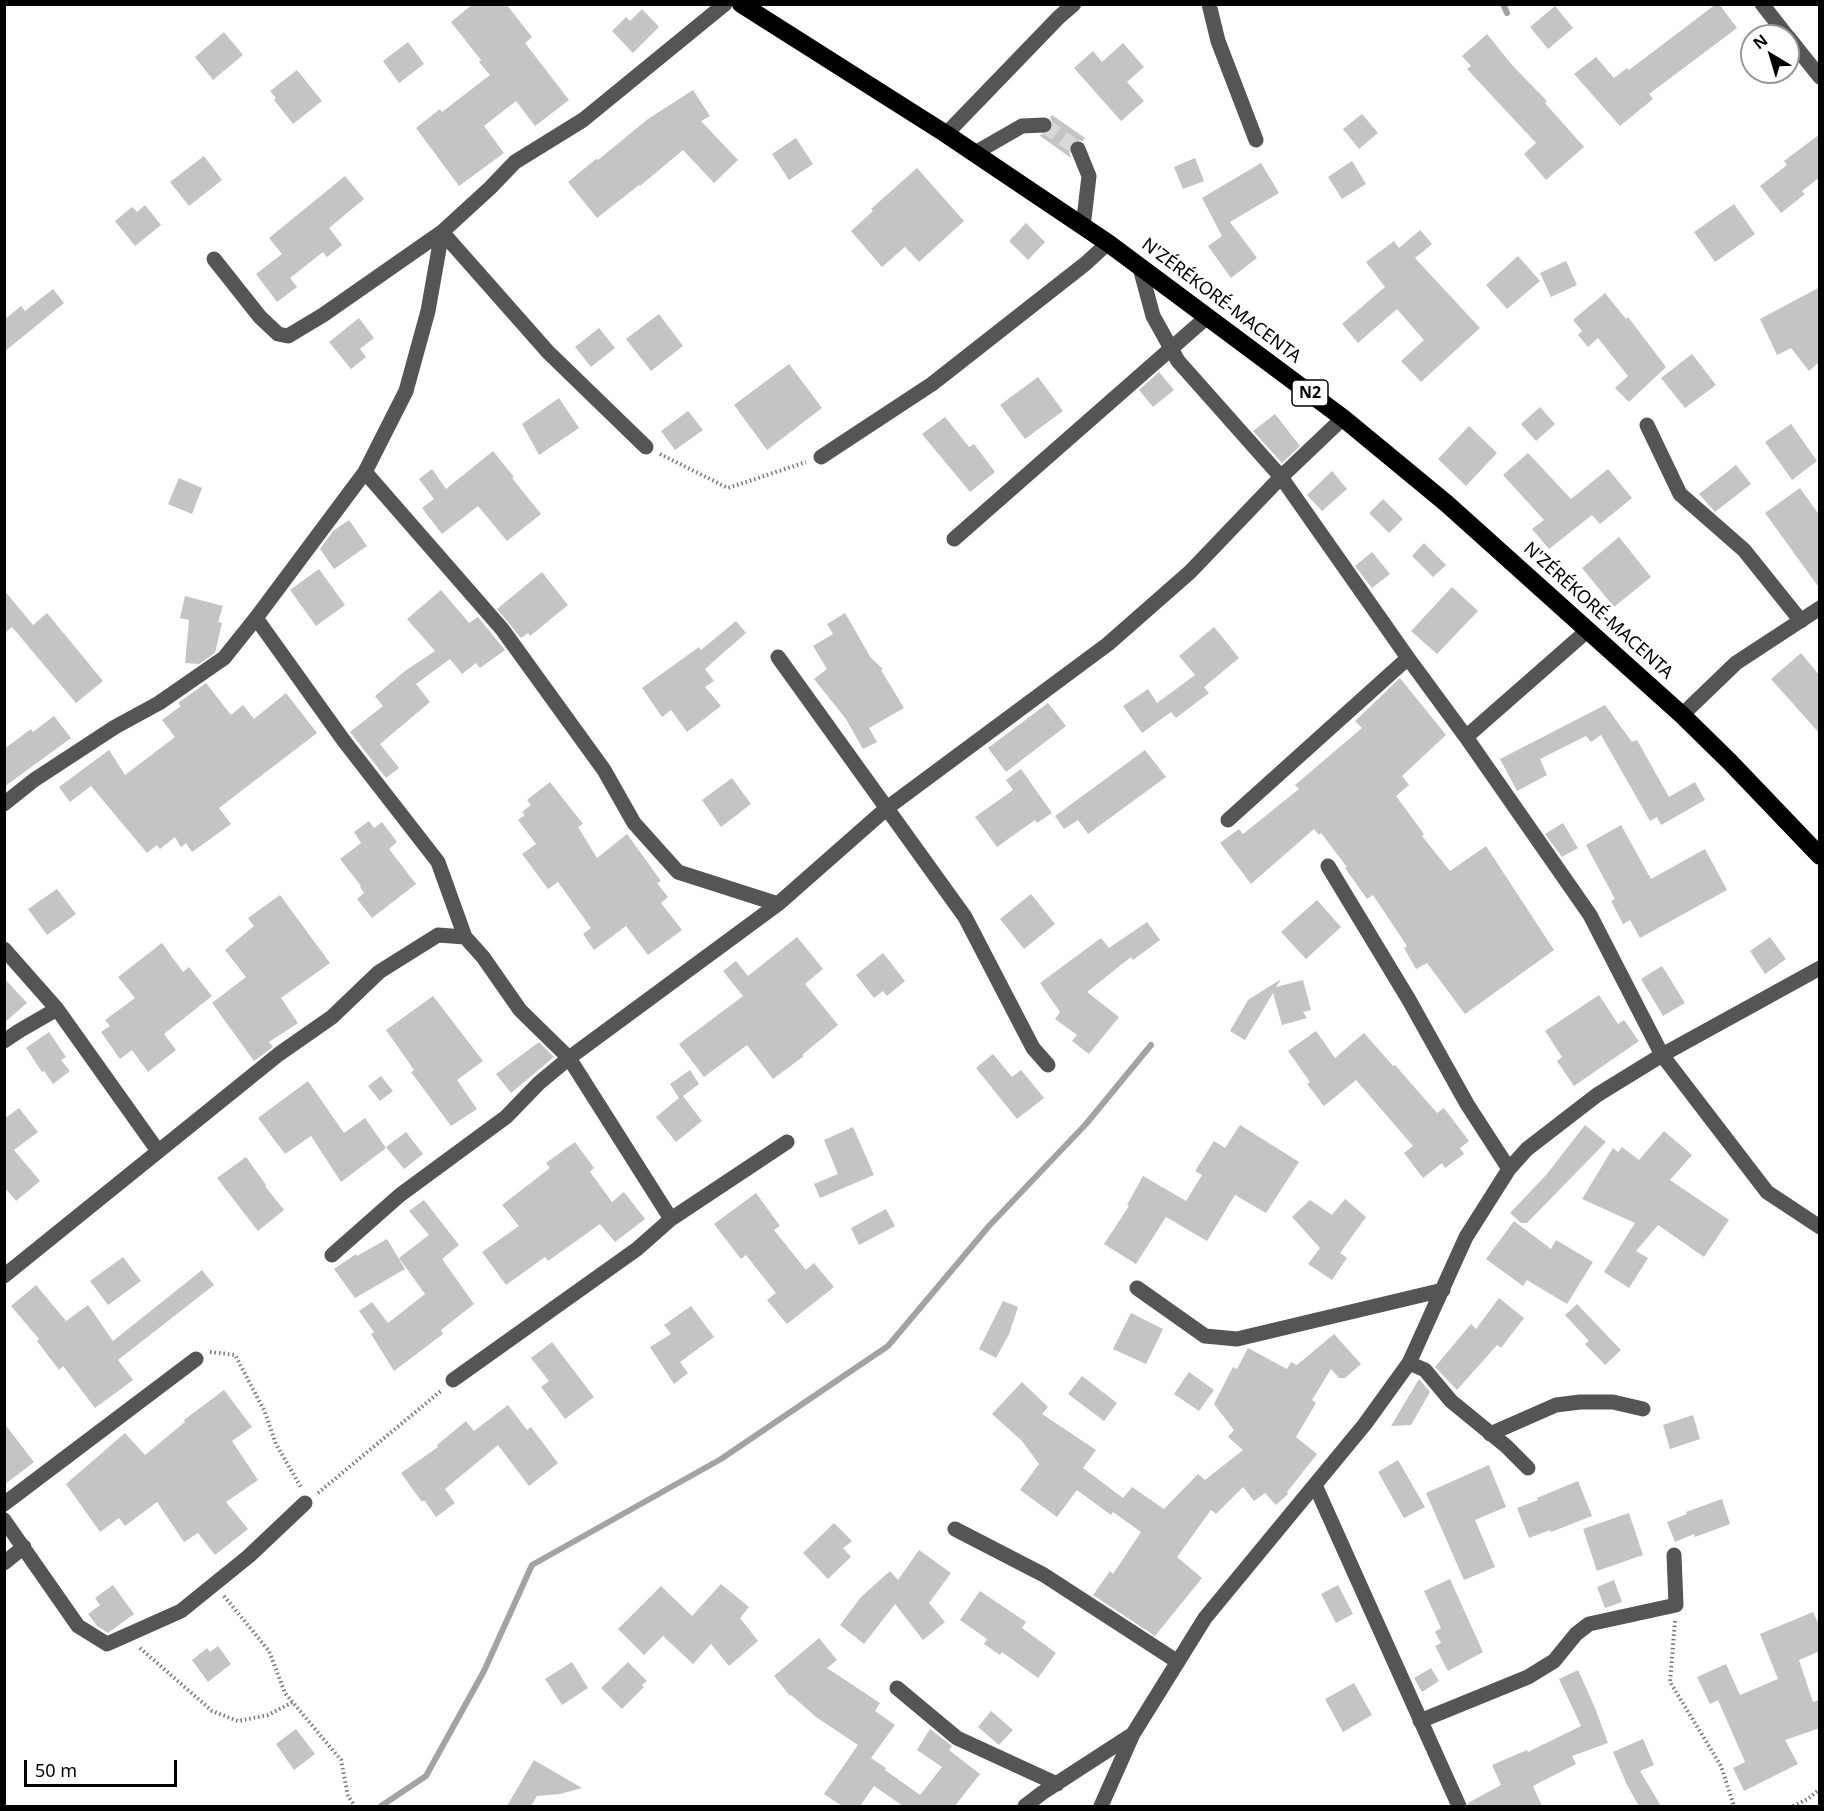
<!DOCTYPE html>
<html>
<head>
<meta charset="utf-8">
<style>
	body { margin:0 }
	#map { position:relative; width:1824px; height:1811px; overflow:hidden; background:#fff; font-family:"Noto Sans",sans-serif }
	canvas { display:block }
	.frame { position:absolute; inset:0; border:6px solid #000; pointer-events:none }
	.north { position:absolute; left:1740px; top:24px; width:60px; height:60px; box-sizing:border-box; background:#fff; border:2px solid #999; border-radius:50%; rotate:322deg; font-size:16px; font-weight:700; line-height:24px; text-align:center; color:#000 }
	.north::after { content:''; display:block; margin:auto; width:21px; height:27px; background:#000; clip-path:polygon(50% 0,100% 100%,50% 72%,0 100%) }
	.scale { position:absolute; left:24px; top:1760px; width:153px; height:27px; box-sizing:border-box; border:3px solid #000; border-top:0; padding-left:8px; font-size:18px; line-height:21px; white-space:nowrap; color:#000; -webkit-text-stroke:4px #fff; paint-order:stroke }
</style>
</head>
<body>
<div id="map">
<canvas width="1824" height="1811"></canvas>
<div class="frame"></div>
<div class="north">N</div>
<div class="scale">50 m</div>
</div>
<script>
const ctx = document.querySelector('canvas').getContext('2d');
ctx.lineJoin = 'round';
function poly(rows) {
  const path = new Path2D();
  for (const r of rows) {
    path.moveTo(r[0], r[1]);
    for (let i = 2; i < r.length; i += 2) path.lineTo(r[i], r[i + 1]);
  }
  return path;
}
function strokePath(path, color, width, dash) {
  ctx.strokeStyle = color;
  ctx.lineWidth = width;
  ctx.lineCap = dash ? 'butt' : 'round';
  ctx.setLineDash(dash || []);
  ctx.stroke(path);
}
function fill(path, color) {
  ctx.fillStyle = color;
  ctx.fill(path, 'evenodd');
}
function drawText(font, color, halo, rows, align = 'center') {
  ctx.font = font + ' "Noto Sans",sans-serif';
  ctx.lineWidth = 6;
  ctx.setLineDash([]);
  ctx.textBaseline = 'middle';
  ctx.strokeStyle = halo;
  ctx.fillStyle = color;
  for (const [text, x, y, turn = 0] of rows) {
    ctx.save();
    ctx.translate(x, y);
    ctx.rotate((+turn || 0) * Math.PI / 180);
    ctx.textAlign = isNaN(turn) ? turn : align;
    if (halo) ctx.strokeText(text, 0, 0);
    ctx.fillText(text, 0, 0);
    ctx.restore();
  }
}
const stream = poly([
	[1503,4,1507,13],
	[381,1806,426,1776,484,1671,532,1565,721,1459,888,1346,989,1226,1086,1124,1151,1045]
]);
const building = poly([
	[473,4,506,4,532,37,525,43,569,100,535,126,516,101,484,126,504,153,459,186,416,128,440,109,442,112,490,75,479,62,481,60,451,22],
	[1716,4,1719,4,1737,28,1649,94,1653,99,1620,126,1574,74,1596,57,1614,78,1627,68,1629,70],
	[1555,6,1573,28,1548,49,1530,27],
	[642,9,659,27,633,53,612,31,626,17,630,21],
	[224,32,243,55,213,80,195,57],
	[1487,34,1512,65,1547,101,1545,103,1584,147,1546,180,1524,154,1536,143,1467,69,1471,66,1462,56],
	[408,42,424,64,399,83,383,61],
	[1123,43,1144,67,1127,82,1144,101,1121,121,1074,68,1093,51,1102,62],
	[297,70,322,101,293,124,274,100,276,98,270,91],
	[693,90,710,116,701,121,738,160,714,183,683,150,640,186,639,185,597,218,568,182,596,159,598,160,648,119],
	[1362,114,1378,133,1359,149,1343,129],
	[1052,115,1085,138,1083,141,1075,140,1070,144,1068,148,1071,158,1039,135,1049,133,1052,130,1054,124,1050,118],
	[1820,134,1820,177,1802,191,1805,194,1781,213,1760,186,1787,165,1784,161],
	[796,138,813,164,789,180,772,154],
	[204,156,222,180,189,206,170,182],
	[1195,158,1204,181,1183,189,1174,167],
	[1352,161,1366,184,1342,199,1328,177],
	[1261,163,1279,193,1230,222,1257,258,1231,278,1208,246,1222,236,1202,198],
	[917,168,964,221,919,262,905,247,882,267,851,231,873,211,871,209],
	[345,176,364,199,329,228,342,245,327,257,323,252,290,278,297,287,277,302,256,274,282,254,269,238],
	[1734,204,1755,234,1715,262,1694,232],
	[145,205,161,225,135,246,115,221,132,207,137,212],
	[1026,223,1045,242,1028,260,1009,241],
	[1420,230,1432,244,1415,258,1480,328,1421,382,1401,361,1424,340,1397,309,1358,343,1342,324,1385,287,1366,262,1394,241,1399,248],
	[1518,256,1540,281,1507,309,1486,285],
	[1566,261,1577,285,1551,297,1540,273],
	[1820,287,1820,361,1809,371,1791,348,1777,355,1760,319],
	[53,289,64,303,4,352,4,320,21,306,25,311],
	[1605,293,1626,319,1628,317,1666,367,1629,402,1615,388,1628,376,1598,338,1588,347,1578,335,1582,331,1573,320],
	[659,314,683,346,651,371,626,339],
	[359,318,374,338,360,349,366,357,351,369,329,342],
	[599,328,615,348,591,367,575,347],
	[1692,354,1716,385,1685,408,1661,378],
	[789,364,822,408,767,450,734,405],
	[1159,372,1174,390,1153,407,1139,390],
	[1038,377,1063,411,1025,439,1000,405],
	[559,398,579,428,539,455,522,424],
	[1540,407,1555,424,1536,441,1521,424],
	[688,411,703,430,675,450,661,431],
	[1275,414,1300,446,1282,463,1253,431],
	[945,417,969,447,974,444,995,472,970,492,922,434],
	[1791,424,1817,461,1792,480,1765,442],
	[1469,426,1497,453,1466,486,1438,459],
	[493,451,514,477,512,478,541,514,507,541,478,506,442,534,422,508,434,499,419,479,432,469,446,489],
	[1528,453,1571,499,1608,469,1632,498,1600,524,1592,515,1549,549,1532,529,1544,520,1503,475],
	[1736,465,1751,484,1715,512,1699,494],
	[1332,471,1347,489,1322,511,1307,495],
	[179,478,202,488,192,514,168,504],
	[1800,488,1820,516,1820,589,1765,513],
	[1383,499,1403,519,1389,533,1369,513],
	[349,520,367,546,334,569,320,549,333,531],
	[1619,537,1651,577,1614,607,1582,568],
	[1424,543,1446,565,1433,577,1412,556],
	[1372,552,1390,574,1372,588,1355,566],
	[319,569,345,605,316,626,290,590],
	[542,572,568,605,530,636,528,633,521,638,497,609],
	[1452,587,1478,611,1437,654,1411,631],
	[4,590,33,625,47,613,103,681,76,703,12,627,4,634],
	[441,590,469,623,478,617,505,650,480,668,476,663,462,674,450,659,416,684,430,702,380,744,399,768,386,778,350,732,383,706,375,696,405,671,435,651,407,619],
	[185,596,223,606,218,622,222,623,215,653,199,664,185,663,189,620,180,618],
	[845,613,871,658,883,669,881,670,904,708,869,728,877,742,863,749,846,719,814,679,827,669,813,646,833,634,827,624],
	[736,621,746,633,705,669,714,681,705,687,721,706,687,732,671,710,662,717,642,688,699,647,701,650],
	[1214,627,1239,658,1204,687,1209,693,1176,718,1171,712,1142,733,1123,706,1148,689,1157,703,1195,675,1179,656],
	[1801,653,1820,676,1820,734,1771,679],
	[1400,678,1446,735,1402,776,1409,785,1396,796,1424,834,1422,836,1450,871,1486,846,1554,950,1465,1014,1427,963,1416,969,1404,948,1407,946,1373,895,1367,899,1345,868,1347,867,1321,833,1319,835,1314,829,1251,884,1220,843,1239,829,1243,834,1299,789,1295,785,1362,728,1355,721],
	[206,683,231,715,243,705,254,719,286,693,317,733,219,808,231,824,192,852,186,843,181,847,175,837,160,849,157,845,147,853,91,786,70,802,59,787,109,750,125,775,175,737,162,720,181,706,178,703],
	[1048,703,1066,726,1006,772,988,748],
	[1605,705,1632,742,1637,740,1669,797,1695,782,1705,800,1661,825,1657,817,1650,821,1601,735,1591,742,1586,736,1540,759,1547,775,1517,791,1500,759],
	[54,716,71,738,4,787,4,749,31,729,33,732],
	[1145,750,1166,777,1088,834,1078,820,1064,829,1055,816],
	[1021,769,1052,813,1037,823,1035,820,997,847,975,817,1013,790,1006,780],
	[732,778,751,804,721,827,702,800],
	[550,782,583,824,578,827,597,858,627,834,661,881,657,883,668,897,661,903,682,930,648,955,626,926,594,950,583,934,591,928,558,882,548,889,522,854,536,844,518,820,525,815,522,812,531,805,527,800],
	[369,821,374,828,382,822,397,842,389,849,416,884,372,918,357,899,364,893,360,887,361,886,340,859,361,843,354,832],
	[1563,823,1578,848,1562,857,1545,834],
	[1621,825,1651,879,1705,849,1727,890,1640,938,1630,920,1623,924,1611,901,1615,899,1586,845],
	[57,889,76,914,47,935,28,909],
	[1031,894,1055,924,1024,949,1000,919],
	[280,895,330,963,281,998,298,1023,269,1042,273,1047,254,1061,212,1003,246,977,225,950,254,926,248,918],
	[1317,900,1341,927,1306,959,1281,932],
	[1147,922,1160,940,1133,960,1131,957,1087,992,1119,1017,1089,1054,1072,1041,1077,1035,1055,1019,1060,1012,1040,983,1101,938,1109,948],
	[797,937,823,969,805,984,838,1025,802,1055,804,1056,773,1079,747,1045,704,1077,679,1044,743,996,723,971,736,961,748,976],
	[1770,937,1786,959,1765,974,1750,951],
	[162,943,183,972,189,967,212,996,164,1034,176,1050,148,1072,132,1050,120,1059,101,1032,110,1026,105,1020,135,998,118,977],
	[883,953,905,981,887,996,883,991,874,998,856,975],
	[1662,966,1685,1003,1663,1016,1641,979],
	[4,978,27,1003,4,1023],
	[1281,979,1276,987,1303,980,1311,1010,1303,1012,1307,1018,1282,1025,1273,993,1245,1040,1230,1031,1248,1000],
	[1599,995,1618,1024,1624,1020,1639,1041,1574,1086,1557,1061,1562,1057,1545,1031],
	[433,996,483,1061,457,1080,477,1109,451,1126,411,1072,414,1070,386,1030],
	[1316,1031,1335,1058,1364,1033,1393,1066,1395,1065,1437,1113,1444,1108,1469,1141,1460,1148,1464,1154,1445,1168,1442,1163,1423,1178,1404,1153,1413,1146,1356,1080,1324,1106,1307,1084,1310,1082,1288,1051],
	[49,1032,66,1057,61,1060,70,1071,53,1084,44,1071,42,1072,26,1048],
	[539,1042,554,1057,511,1093,496,1074],
	[993,1054,1012,1077,1021,1070,1044,1098,1017,1119,976,1068],
	[690,1070,699,1084,683,1096,702,1121,676,1142,656,1117,679,1098,670,1084],
	[381,1076,393,1091,380,1101,368,1086],
	[308,1081,344,1133,365,1118,386,1148,341,1182,311,1136,285,1154,258,1118],
	[19,1108,38,1132,14,1150,40,1181,16,1201,4,1187,4,1119],
	[1240,1125,1299,1162,1266,1213,1235,1195,1207,1241,1166,1217,1136,1264,1104,1244,1129,1206,1127,1205,1143,1176,1186,1201,1202,1175,1195,1171,1214,1141,1225,1148],
	[1585,1125,1606,1142,1527,1223,1521,1223,1510,1213,1547,1174],
	[853,1127,874,1175,820,1198,814,1184,838,1174,824,1140],
	[1664,1131,1692,1155,1670,1180,1729,1220,1704,1257,1658,1225,1636,1251,1648,1258,1629,1288,1604,1272,1635,1223,1582,1199,1613,1148,1618,1152,1622,1147,1639,1160],
	[406,1132,423,1154,404,1169,386,1147],
	[575,1142,594,1168,590,1172,612,1202,624,1192,645,1219,615,1242,600,1224,548,1261,545,1257,506,1285,482,1252,519,1226,502,1205,550,1168,546,1163],
	[246,1157,266,1185,265,1186,284,1210,258,1231,217,1178],
	[756,1193,780,1226,774,1230,806,1270,814,1263,834,1287,787,1324,767,1300,776,1293,746,1255,741,1259,714,1224],
	[1345,1199,1366,1217,1340,1253,1347,1258,1332,1280,1308,1264,1320,1248,1292,1217,1310,1200,1332,1215],
	[424,1200,459,1245,442,1259,474,1304,441,1330,443,1334,394,1371,371,1334,374,1332,359,1311,372,1302,388,1323,425,1294,399,1258,429,1235,409,1211],
	[886,1209,895,1226,859,1245,851,1228],
	[1514,1221,1551,1249,1556,1240,1593,1262,1567,1304,1527,1280,1523,1286,1486,1259],
	[387,1239,405,1269,355,1298,334,1269,356,1254,357,1256],
	[123,1257,141,1281,108,1305,90,1281],
	[202,1270,214,1285,118,1360,133,1380,95,1408,63,1366,59,1370,37,1341,39,1339,11,1306,36,1285,66,1321,88,1305,113,1341],
	[1499,1298,1524,1318,1501,1348,1497,1345,1457,1390,1435,1367,1471,1324,1476,1329],
	[1003,1301,1018,1307,1009,1334,996,1358,979,1349],
	[1577,1304,1621,1350,1605,1365,1585,1344,1589,1341,1565,1315],
	[691,1306,714,1337,680,1362,688,1373,674,1384,650,1347,671,1334,664,1325],
	[1131,1313,1163,1329,1146,1364,1113,1349],
	[1334,1334,1361,1364,1345,1378,1339,1378,1331,1369,1312,1400,1316,1403,1296,1437,1317,1454,1287,1492,1288,1494,1276,1505,1265,1493,1254,1501,1243,1487,1216,1514,1211,1510,1177,1557,1202,1578,1155,1636,1093,1595,1110,1571,1113,1574,1141,1532,1113,1512,1111,1515,1077,1490,1057,1517,1020,1490,1039,1464,1022,1441,992,1414,1022,1382,1048,1407,1042,1414,1096,1450,1083,1468,1123,1498,1132,1487,1164,1509,1198,1474,1205,1480,1243,1450,1228,1437,1234,1430,1214,1404,1233,1367,1237,1369,1248,1348,1287,1369,1291,1362,1297,1365],
	[552,1342,594,1397,565,1419,541,1387,549,1381,531,1358],
	[1189,1372,1214,1390,1199,1411,1174,1394],
	[1082,1376,1117,1403,1104,1421,1068,1394],
	[1419,1379,1430,1392,1411,1425,1391,1426],
	[224,1390,252,1427,232,1441,258,1480,226,1502,248,1529,215,1555,198,1533,184,1542,157,1502,125,1526,119,1518,100,1532,66,1484,125,1433,145,1455,185,1422,184,1420],
	[508,1405,527,1430,531,1427,558,1463,529,1486,498,1445,445,1489,455,1503,436,1517,424,1500,422,1502,401,1473,438,1447,437,1445,466,1421,474,1431],
	[1693,1415,1700,1439,1670,1449,1663,1425],
	[4,1423,34,1462,4,1485],
	[1398,1460,1425,1507,1404,1518,1378,1472],
	[1489,1465,1506,1507,1475,1520,1495,1567,1464,1580,1426,1493],
	[1578,1481,1592,1516,1551,1532,1550,1530,1529,1538,1517,1508,1538,1500,1537,1498],
	[1722,1499,1730,1524,1695,1537,1694,1534,1675,1542,1667,1522,1687,1514,1686,1512],
	[1629,1513,1643,1555,1597,1571,1583,1529],
	[834,1523,852,1541,843,1548,851,1557,828,1579,803,1553],
	[919,1550,951,1573,929,1603,945,1622,923,1640,895,1604,864,1644,840,1625,861,1597,890,1571,898,1580],
	[1450,1579,1483,1652,1448,1671,1435,1646,1441,1643,1435,1632,1441,1628,1424,1591],
	[1614,1580,1622,1602,1605,1608,1597,1587],
	[721,1584,749,1607,740,1618,758,1641,729,1666,711,1644,693,1664,663,1636,644,1655,618,1629,661,1586,692,1616],
	[113,1585,134,1614,108,1633,97,1626,88,1614,100,1605,95,1598],
	[1338,1585,1353,1614,1336,1623,1321,1594],
	[980,1591,1026,1622,1022,1628,1056,1653,1038,1678,1002,1652,1000,1655,984,1644,987,1639,960,1620],
	[1813,1612,1820,1627,1820,1651,1799,1660,1813,1702,1820,1700,1820,1728,1785,1740,1798,1764,1744,1791,1733,1768,1745,1762,1718,1700,1710,1704,1697,1677,1726,1664,1740,1695,1778,1679,1760,1634],
	[819,1638,837,1660,827,1668,880,1703,875,1711,895,1725,871,1758,886,1768,885,1770,920,1795,942,1767,917,1750,930,1729,952,1746,949,1750,980,1774,955,1806,903,1806,874,1786,860,1806,842,1806,824,1794,858,1745,816,1717,791,1695,790,1696,774,1676],
	[218,1646,231,1664,208,1682,192,1660,207,1648,210,1652],
	[572,1662,588,1688,562,1705,545,1679],
	[628,1662,647,1681,642,1685,644,1687,622,1709,601,1688],
	[1431,1668,1439,1681,1422,1692,1414,1678],
	[1578,1670,1595,1708,1608,1743,1572,1756,1576,1764,1533,1786,1542,1806,1469,1806,1468,1803,1501,1785,1492,1765,1527,1750,1528,1752,1581,1726,1559,1679],
	[1354,1683,1372,1715,1343,1732,1325,1699],
	[991,1711,1013,1730,999,1745,978,1727],
	[296,1729,315,1754,294,1770,276,1744],
	[1643,1739,1654,1765,1640,1771,1661,1806,1639,1806,1627,1785,1613,1752],
	[534,1760,582,1788,560,1794,537,1796,531,1806,507,1806]
]);
const minorTunnel = poly([
	[1044,125,1078,149]
]);
const path = poly([
	[660,454,728,488,806,462],
	[210,1352,235,1355,264,1410,276,1444,302,1489],
	[318,1493,442,1390],
	[224,1596,269,1651,285,1693,341,1760,348,1796,355,1806],
	[1675,1621,1670,1682,1721,1766,1734,1806],
	[140,1648,212,1711,238,1721,268,1715,293,1702],
	[1793,1806,1808,1799,1820,1789]
]);
const minor = poly([
	[1209,4,1218,41,1256,140],
	[1762,4,1787,36],
	[1788,37,1820,77],
	[946,134,1059,17,1074,4],
	[1078,149,1089,176,1083,227],
	[975,153,1022,126,1044,125],
	[214,259,260,317,278,334,288,336,323,315,442,232],
	[1140,268,1153,316,1178,361,1281,477,1408,658,1466,737,1590,915,1662,1055,1767,1192,1820,1227],
	[1647,425,1680,494,1744,550,1801,621],
	[646,447,548,352,442,232,490,188,515,162,583,120,725,4],
	[821,457,932,384,1085,264,1108,243],
	[365,472,502,629,604,770,634,823,678,872,778,904],
	[954,539,1207,317],
	[256,618,344,741,438,862,465,937],
	[778,657,965,917,1033,1048,1048,1065],
	[1682,715,1736,663,1820,608],
	[1466,737,1588,630],
	[4,804,34,780,115,727,159,703,224,658,256,618,365,472,406,391,428,311,442,232],
	[1228,820,1408,658],
	[1328,866,1409,1000,1467,1104,1509,1169],
	[4,949,57,1009,158,1151],
	[4,1041,19,1031,57,1009],
	[671,1219,787,1142],
	[332,1255,400,1195,506,1117,539,1083,569,1058,671,1219,637,1249,453,1380],
	[4,1276,279,1054,332,1017,379,972,438,935,465,937,483,957,520,1010,569,1058,778,904,887,808,1108,644,1190,572,1281,477,1343,418],
	[1137,1288,1205,1336,1237,1339,1443,1290],
	[1409,1363,1425,1370,1451,1401,1506,1446,1528,1468],
	[1490,1434,1556,1405,1580,1402,1613,1402,1643,1409],
	[1315,1485,1459,1806],
	[4,1504,196,1359],
	[4,1520,78,1626,107,1644,181,1611,249,1556,305,1503],
	[955,1529,1044,1575,1178,1662],
	[4,1563,24,1547],
	[897,1688,957,1738,1057,1784],
	[1420,1721,1528,1677,1554,1661,1576,1634,1589,1624,1676,1605,1674,1555],
	[1025,1806,1042,1793,1133,1734],
	[1101,1806,1133,1734,1205,1618,1365,1424,1409,1363,1466,1237,1509,1169,1527,1149,1597,1095,1662,1055,1820,968]
]);
const highway = poly([
	[741,4,946,134,1108,243,1343,418,1446,503,1682,715,1730,762,1820,856]
]);
const shields = [
	[1310,393,36]
];
const shieldNames = [
	["N2",1310,393]
];
const streetNames = [
	["N'ZÉRÉKORÉ-MACENTA",1221,301,37],
	["N'ZÉRÉKORÉ-MACENTA",1598,611,42]
];
strokePath(stream, '#a3a3a3', 6);
fill(building, '#c4c4c4');
strokePath(minorTunnel, '#d9d9d9', 15, [15, 8]);
strokePath(path, '#777', 4, [1.5, 3]);
strokePath(minor, '#555', 15);
strokePath(highway, '#000', 18);
for (const [x, y, w] of shields) {
  const box = new Path2D();
  box.roundRect(x - w / 2, y - 13, w, 26, 4.5);
  ctx.fillStyle = '#fff';
  ctx.fill(box);
  strokePath(box, '#000', 1.5);
}
drawText('bold 16px', '#000', null, shieldNames);
drawText('18px', '#000', '#fff', streetNames);
</script>
</body>
</html>
